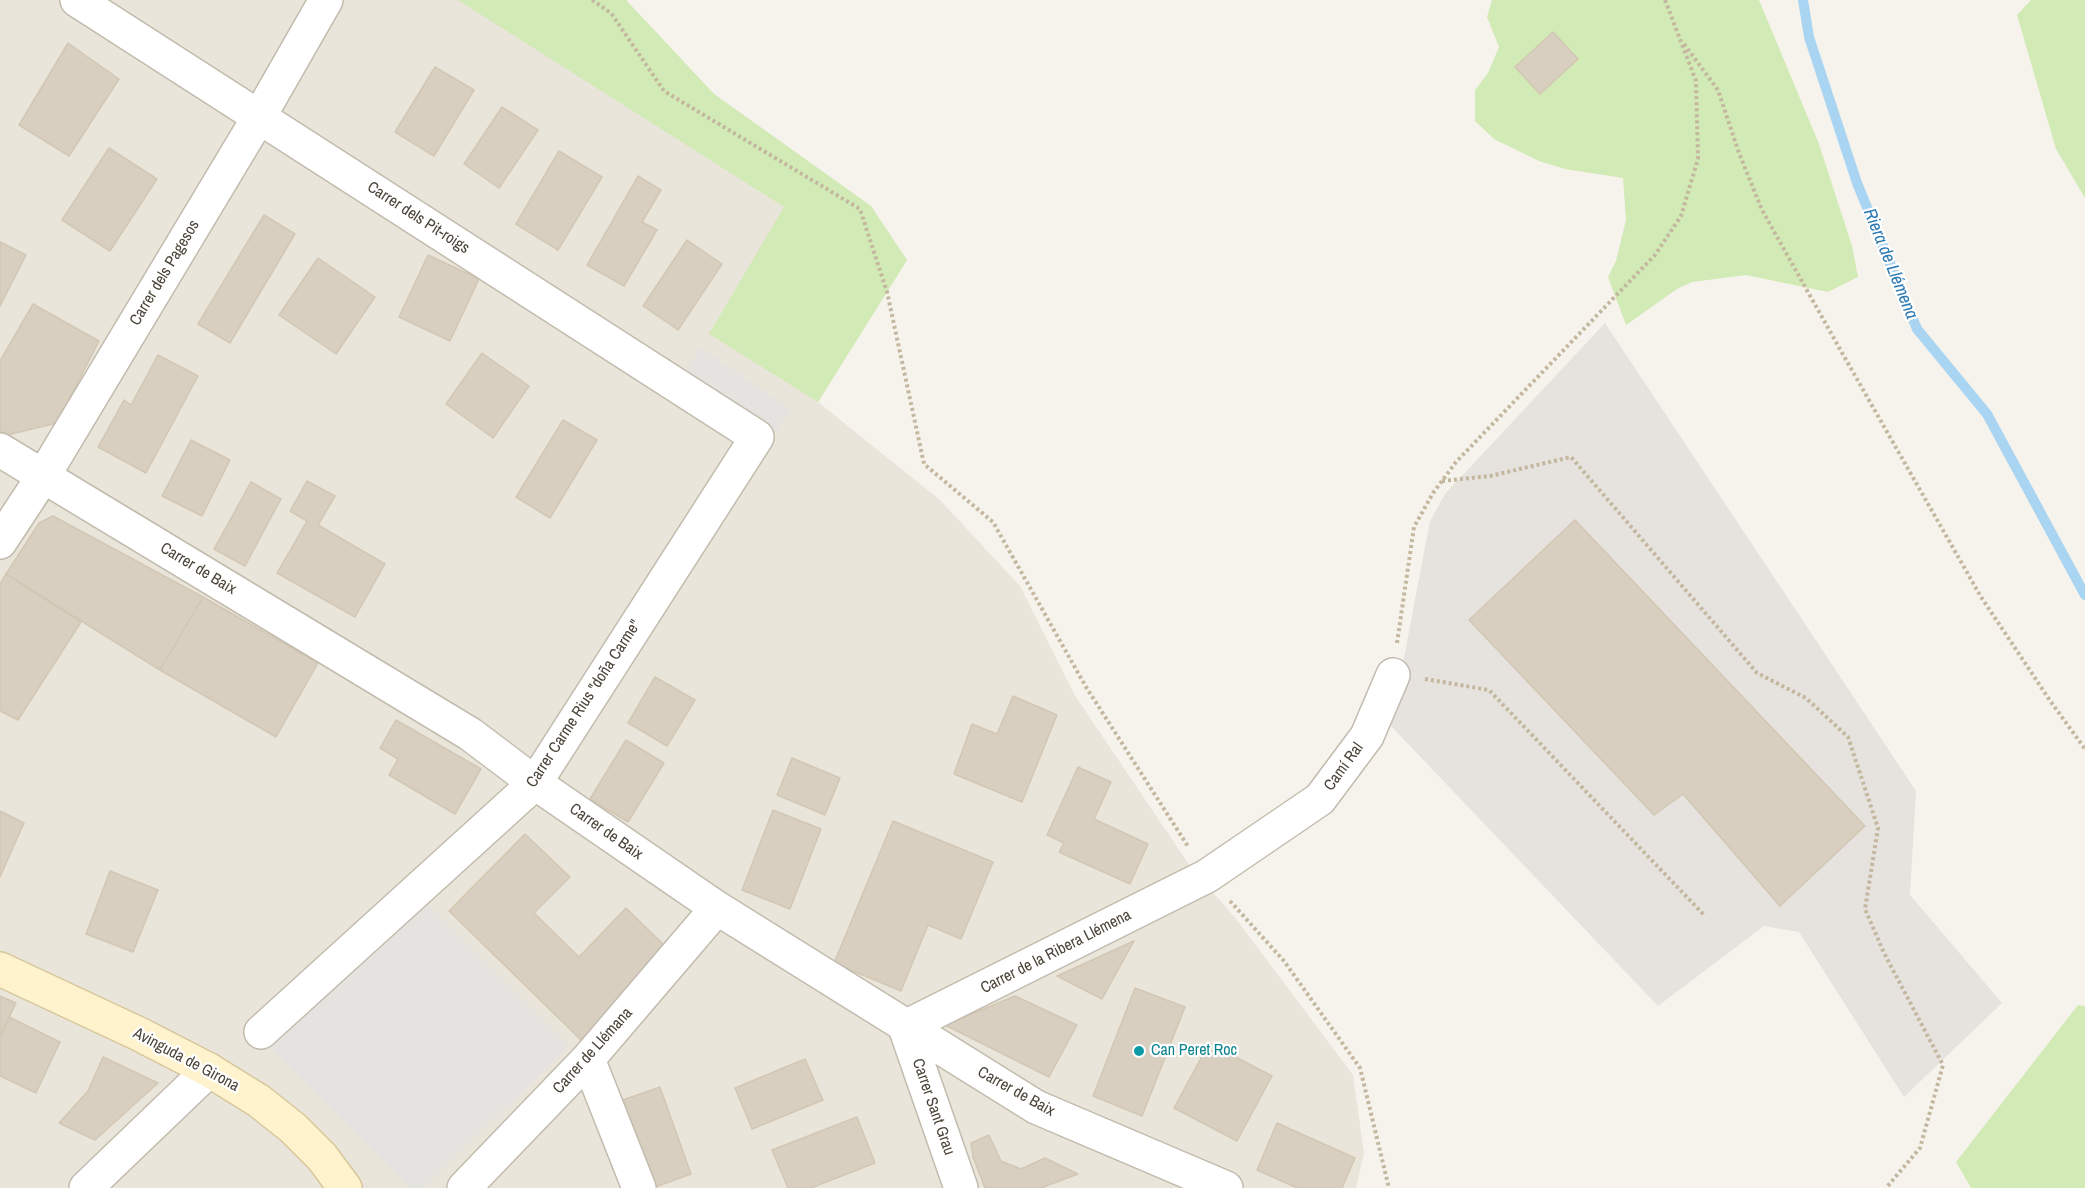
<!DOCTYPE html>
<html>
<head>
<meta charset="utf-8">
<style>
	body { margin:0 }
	canvas { display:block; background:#f6f3ec }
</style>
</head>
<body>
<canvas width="2085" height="1188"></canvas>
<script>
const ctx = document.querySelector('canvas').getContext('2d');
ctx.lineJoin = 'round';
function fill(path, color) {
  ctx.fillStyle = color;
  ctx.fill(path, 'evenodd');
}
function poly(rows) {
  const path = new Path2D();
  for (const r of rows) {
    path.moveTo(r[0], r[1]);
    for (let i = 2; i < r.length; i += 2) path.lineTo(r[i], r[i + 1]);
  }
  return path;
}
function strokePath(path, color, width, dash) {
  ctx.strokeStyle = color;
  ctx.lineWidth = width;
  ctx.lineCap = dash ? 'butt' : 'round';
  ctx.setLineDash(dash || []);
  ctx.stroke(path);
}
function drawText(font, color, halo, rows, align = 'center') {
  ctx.font = font + ' "Archivo Narrow",sans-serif';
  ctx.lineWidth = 4.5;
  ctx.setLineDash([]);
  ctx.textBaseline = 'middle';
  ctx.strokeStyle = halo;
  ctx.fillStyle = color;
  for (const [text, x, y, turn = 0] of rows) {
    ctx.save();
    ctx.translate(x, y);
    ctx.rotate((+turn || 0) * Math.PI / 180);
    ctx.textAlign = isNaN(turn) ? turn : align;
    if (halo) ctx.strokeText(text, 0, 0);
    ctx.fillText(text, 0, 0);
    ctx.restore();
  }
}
const residential = poly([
	[0,0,626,0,714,94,871,206,907,260,818,402,940,500,1020,586,1074,694,1190,866,1237,920,1353,1075,1364,1153,1356,1188,0,1188]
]);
const industrial = poly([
	[1605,323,1916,791,1910,895,2002,1003,1904,1097,1799,932,1764,926,1658,1006,1391,726,1430,521,1445,494]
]);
const green = poly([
	[458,0,626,0,714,94,871,206,907,260,818,402,709,334,784,207],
	[1492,0,1759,0,1819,144,1852,246,1858,277,1828,292,1746,275,1692,282,1677,289,1626,325,1608,277,1616,261,1626,220,1623,178,1565,169,1539,161,1494,139,1475,121,1475,90,1488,73,1499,47,1487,17],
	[2031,0,2085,0,2085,198,2056,149,2017,15],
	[2078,1005,2085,1006,2085,1188,1971,1188,1956,1162]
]);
const parking = poly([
	[701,348,791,409,775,432,685,371],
	[425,902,569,1045,424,1188,410,1188,268,1046]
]);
const stream = poly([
	[1803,0,1809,37,1857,183,1917,329,1987,414,2085,595]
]);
const building = poly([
	[1553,32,1578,59,1540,94,1515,67,1553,32],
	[68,43,119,79,69,156,19,125,68,43],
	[435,67,474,90,434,156,395,132,435,67],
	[502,107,538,130,499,188,464,164,502,107],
	[109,148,157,179,110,251,62,220,109,148],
	[559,151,602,177,558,250,516,224,559,151],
	[638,176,661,190,642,222,657,230,624,286,587,265,638,176],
	[264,215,295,234,230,343,198,324,264,215],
	[687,240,722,264,678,330,643,306,687,240],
	[0,242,26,255,0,306,0,242],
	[428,255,479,279,450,341,399,317,428,255],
	[318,258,375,297,336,354,279,315,318,258],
	[33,304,99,341,57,423,7,435,0,431,0,361,33,304],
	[482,353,529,386,493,438,446,404,482,353],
	[158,355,198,376,146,473,98,447,124,400,131,405,158,355],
	[563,420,597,440,550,518,516,497,563,420],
	[191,440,230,460,202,516,162,496,191,440],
	[307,481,335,496,318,525,385,564,355,617,277,573,307,521,290,511,307,481],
	[251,482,281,499,245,566,214,549,251,482],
	[53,516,203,597,160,670,6,574,39,523,53,516],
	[1575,520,1865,826,1780,906,1683,794,1654,815,1469,620,1575,520],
	[6,574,81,622,18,720,0,711,0,584,6,574],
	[203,597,318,663,276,737,160,670,203,597],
	[655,677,695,700,667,746,628,723,655,677],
	[1013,696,1057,715,1022,802,954,774,972,724,997,734,1013,696],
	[396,720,481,769,455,814,389,775,398,759,380,748,396,720],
	[626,740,664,763,628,822,590,799,626,740],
	[792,758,840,778,825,815,777,795,792,758],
	[1078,767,1111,782,1094,819,1148,844,1130,884,1059,852,1064,843,1047,835,1078,767],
	[773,810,821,829,790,909,742,890,773,810],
	[0,811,24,823,0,877,0,811],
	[893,821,993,862,961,939,928,925,901,991,834,963,893,821],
	[525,834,570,877,534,913,579,957,626,908,669,950,581,1040,449,911,525,834],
	[110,871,158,890,133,952,86,934,110,871],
	[1134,941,1102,999,1057,976,1134,941],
	[1135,988,1185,1007,1142,1116,1093,1096,1135,988],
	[0,996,16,1003,0,1037,0,996],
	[1015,996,1077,1025,1049,1077,945,1025,1015,996],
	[9,1017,60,1042,36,1093,0,1076,0,1037,9,1017],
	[1209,1043,1272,1076,1237,1141,1174,1108,1209,1043],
	[103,1057,158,1083,95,1140,59,1123,88,1091,103,1057],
	[805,1059,823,1100,752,1129,735,1088,805,1059],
	[660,1087,691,1174,653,1188,620,1101,660,1087],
	[857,1117,875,1163,811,1188,788,1188,772,1150,857,1117],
	[1277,1123,1355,1158,1342,1188,1297,1188,1257,1170,1277,1123],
	[989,1135,1001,1161,1021,1169,1045,1158,1078,1174,1041,1188,985,1188,973,1157,971,1143,989,1135]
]);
const path = poly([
	[592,0,611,13,664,91,860,209,887,292,924,464,993,522,1086,687,1189,848],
	[1684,44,1718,90,1739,153,1762,210,1841,351,1981,597,2051,702,2085,749],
	[1442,481,1490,476,1571,457,1757,673,1806,698,1848,737,1878,828,1865,909,1884,953,1943,1065,1920,1148,1886,1188],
	[1397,643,1414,527,1433,493,1456,462,1655,255,1681,216,1698,159,1696,81,1665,0],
	[1425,679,1489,690,1705,916],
	[1230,901,1284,961,1360,1068,1389,1188]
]);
const street = poly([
	[77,0,757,437,535,783,261,1032],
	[0,450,470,734,535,783,717,908,1036,1107,1226,1188],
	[0,542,44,475,259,117,326,0],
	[588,1059,639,1188],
	[86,1188,209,1070],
	[464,1188,588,1059,717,908],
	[961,1188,905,1027,1207,876,1320,799,1367,736,1393,675]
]);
const secondary = poly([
	[0,969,139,1034,209,1070,259,1101,293,1128,322,1157,345,1188]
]);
const markers = [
	[1139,1051,6,"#0f9aa8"]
];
const streetNames = [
	["Carrer dels Pit-roigs",418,218,33],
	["Carrer dels Pagesos",165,273,-59],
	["Carrer de Baix",198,569,31],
	["Carrer Carme Rius \"doña Carme\"",584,704,-57],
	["Camí Ral",1344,767,-54],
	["Carrer de Baix",606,832,35],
	["Carrer de la Ribera Llémena",1056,952,-27],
	["Carrer de Llémana",593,1051,-48],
	["Avinguda de Girona",186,1060,28],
	["Carrer de Baix",1016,1092,29],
	["Carrer Sant Grau",933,1107,71]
];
const cultureNames = [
	["Can Peret Roc",1151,1051]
];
const waterNames = [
	["Riera de Llémena",1890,264,68]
];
fill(residential, '#eae5da');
fill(industrial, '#e6e2dd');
fill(green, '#d2eab5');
fill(parking, '#e5e3e0');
strokePath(stream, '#a9d4f2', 10);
fill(building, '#d8cfc1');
strokePath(building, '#d3c7b4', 1.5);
strokePath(street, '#c2bbae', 36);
strokePath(secondary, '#d6c79b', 36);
strokePath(path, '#c4b79f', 4, [3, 3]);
strokePath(street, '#fff', 33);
strokePath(secondary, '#fff3cd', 33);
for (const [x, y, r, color] of markers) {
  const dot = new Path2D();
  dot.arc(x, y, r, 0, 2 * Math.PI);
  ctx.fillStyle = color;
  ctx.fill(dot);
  strokePath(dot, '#fff', 2);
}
drawText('16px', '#4b4439', '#fff', streetNames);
drawText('16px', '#0d838f', '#fff', cultureNames, 'left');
drawText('italic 18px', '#2e7ab2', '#fff', waterNames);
</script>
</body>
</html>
